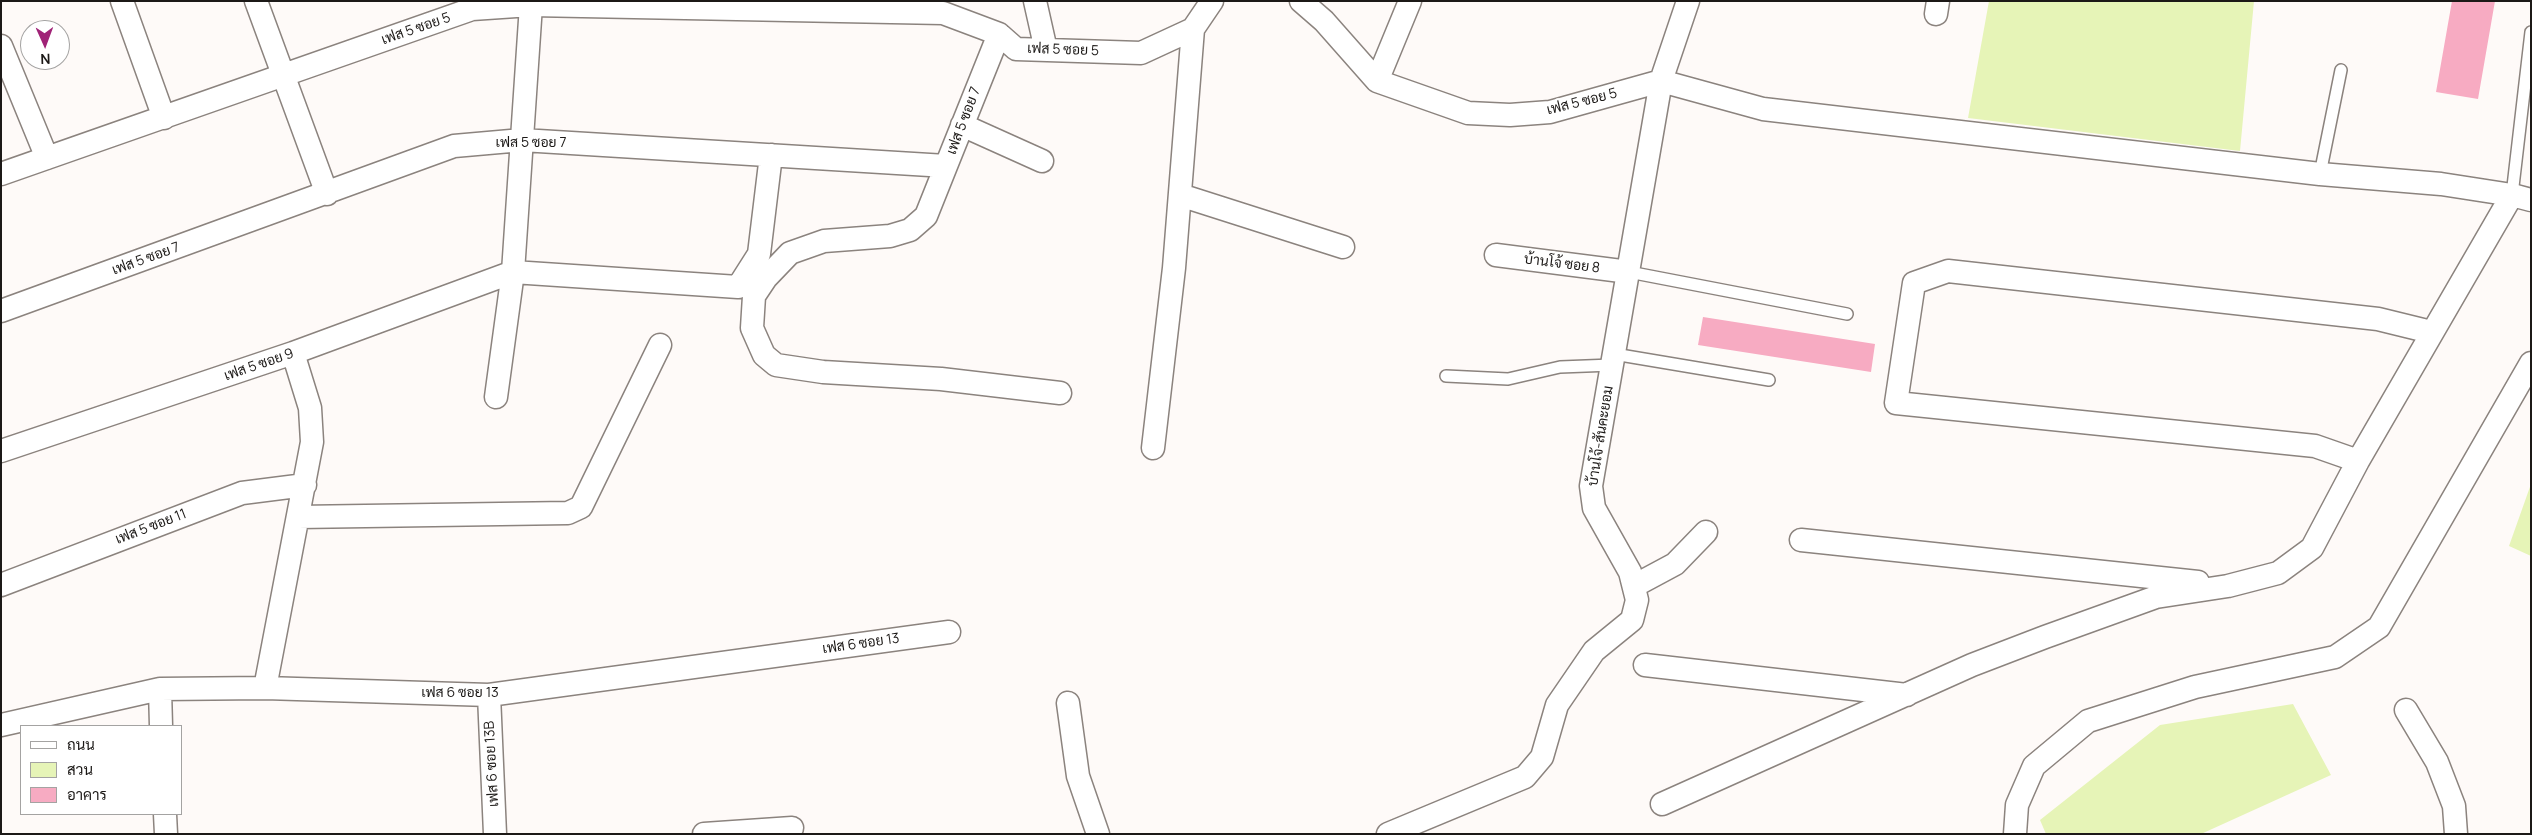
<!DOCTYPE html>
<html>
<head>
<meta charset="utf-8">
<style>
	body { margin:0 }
	#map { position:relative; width:2532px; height:835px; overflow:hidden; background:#fefaf8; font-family:Manrope,Sarabun,sans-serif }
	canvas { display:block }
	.frame { position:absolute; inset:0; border:2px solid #1c1917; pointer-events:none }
	.legend { position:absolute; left:20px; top:725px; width:162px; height:90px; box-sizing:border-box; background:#fff; border:1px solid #a4a3a2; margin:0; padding:6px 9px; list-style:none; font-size:15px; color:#1c1917 }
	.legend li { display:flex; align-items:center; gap:10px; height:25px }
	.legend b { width:25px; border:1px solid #a4a3a2 }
	.north { position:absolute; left:20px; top:20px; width:50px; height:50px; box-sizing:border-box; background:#fff; border:1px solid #a4a3a2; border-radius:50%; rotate:178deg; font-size:14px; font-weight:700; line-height:20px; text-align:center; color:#1c1917 }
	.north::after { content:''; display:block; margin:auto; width:18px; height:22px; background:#a02377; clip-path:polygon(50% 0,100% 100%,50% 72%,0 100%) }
</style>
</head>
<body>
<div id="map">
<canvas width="2532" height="835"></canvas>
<div class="frame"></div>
<ul class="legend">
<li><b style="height:6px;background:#fff"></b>ถนน</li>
<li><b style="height:14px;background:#e6f4b7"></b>สวน</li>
<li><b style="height:14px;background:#f7abc2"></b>อาคาร</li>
</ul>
<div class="north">N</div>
</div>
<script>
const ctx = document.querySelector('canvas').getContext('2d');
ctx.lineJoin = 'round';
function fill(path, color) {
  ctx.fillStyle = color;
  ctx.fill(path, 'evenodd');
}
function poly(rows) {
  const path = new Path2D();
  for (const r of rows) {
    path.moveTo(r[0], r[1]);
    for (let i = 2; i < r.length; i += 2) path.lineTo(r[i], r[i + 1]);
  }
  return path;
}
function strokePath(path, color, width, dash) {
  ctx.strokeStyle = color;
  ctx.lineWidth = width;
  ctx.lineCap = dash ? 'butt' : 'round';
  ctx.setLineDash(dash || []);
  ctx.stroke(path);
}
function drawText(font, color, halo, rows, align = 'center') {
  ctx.font = font + ' Manrope,Sarabun,sans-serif';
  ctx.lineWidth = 4;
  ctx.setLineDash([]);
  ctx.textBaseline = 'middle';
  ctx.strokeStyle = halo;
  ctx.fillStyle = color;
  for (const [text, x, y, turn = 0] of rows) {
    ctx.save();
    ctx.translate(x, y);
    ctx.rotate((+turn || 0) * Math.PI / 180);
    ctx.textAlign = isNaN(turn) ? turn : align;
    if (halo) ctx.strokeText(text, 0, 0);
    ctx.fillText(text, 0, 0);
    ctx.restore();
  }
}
const green = poly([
	[1989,1,2254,1,2240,151,1968,118],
	[2531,484,2531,556,2509,546],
	[2293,704,2331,775,2201,834,2046,834,2040,820,2160,725]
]);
const building = poly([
	[2452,1,2495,1,2478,99,2436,92],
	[1703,317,1875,344,1871,372,1698,345]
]);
const service = poly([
	[2320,174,2341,70],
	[2512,195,2531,32],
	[1629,272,1847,314],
	[1614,354,1769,380],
	[1446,376,1508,379,1560,367,1612,365]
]);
const minor = poly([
	[122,1,164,118],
	[256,1,327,194],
	[1035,1,1046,50],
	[1301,1,1324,21,1377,81,1468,113,1510,115,1550,112,1661,81],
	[1936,14,1938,1],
	[1,46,47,158],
	[1377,81,1410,1],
	[1661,81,1763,109,2320,174,2441,184,2512,195,2531,200],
	[962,125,1042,161],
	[946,166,926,216,910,230,890,236,824,241,790,253,766,278,754,296,752,328,764,355,776,365,823,372,941,379,1060,393],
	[1,174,472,9,531,5,943,13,999,34,1016,49,1141,53,1193,29,1212,1],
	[1180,195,1343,247],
	[1496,255,1629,272],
	[1,311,454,146,522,140,946,166,999,34],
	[496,397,513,272,531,5],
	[1153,448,1174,268,1193,29],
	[1,451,293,353,513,272,738,287,759,254,771,155],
	[2358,461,2315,446,1896,403,1914,283,1948,271,2378,319,2431,332],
	[298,517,568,513,581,507,660,345],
	[1801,540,2198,582],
	[1,585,242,493,305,485],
	[1634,586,1675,564,1706,532],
	[1645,665,1907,695],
	[265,688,312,442,310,408,293,353],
	[160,689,161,726],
	[489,695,495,834],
	[1068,703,1078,776,1098,834],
	[2406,710,2437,762,2454,806,2456,834],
	[1,725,160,689,265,688,489,695,949,632],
	[1662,804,1972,665,2045,637,2156,597,2228,586,2278,573,2312,548,2358,461,2512,195],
	[165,814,166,834],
	[704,834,792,828],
	[1388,834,1525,777,1542,757,1557,705,1594,651,1632,620,1637,600,1630,572,1594,508,1591,486,1661,81,1688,1],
	[2015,834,2017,805,2034,766,2088,721,2195,687,2335,657,2379,627,2531,363]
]);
const streetNames = [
	["เฟส 5 ซอย 5",416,29,-19],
	["เฟส 5 ซอย 5",1063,50,2],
	["เฟส 5 ซอย 5",1582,102,-14],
	["เฟส 5 ซอย 7",964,121,-69],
	["เฟส 5 ซอย 7",531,143],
	["เฟส 5 ซอย 7",146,259,-20],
	["บ้านโจ้ ซอย 8",1562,264,7],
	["เฟส 5 ซอย 9",259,365,-19],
	["บ้านโจ้-สันคะยอม",1601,436,-81],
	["เฟส 5 ซอย 11",151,527,-21],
	["เฟส 6 ซอย 13",861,644,-8],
	["เฟส 6 ซอย 13",460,693],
	["เฟส 6 ซอย 13B",492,764,-93]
];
fill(green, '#e6f4b7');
fill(building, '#f7abc2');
strokePath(service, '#8b837e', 14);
strokePath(minor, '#8b837e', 25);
strokePath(service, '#fff', 11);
strokePath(minor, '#fff', 22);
drawText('14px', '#1c1917', '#fff', streetNames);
</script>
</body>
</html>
